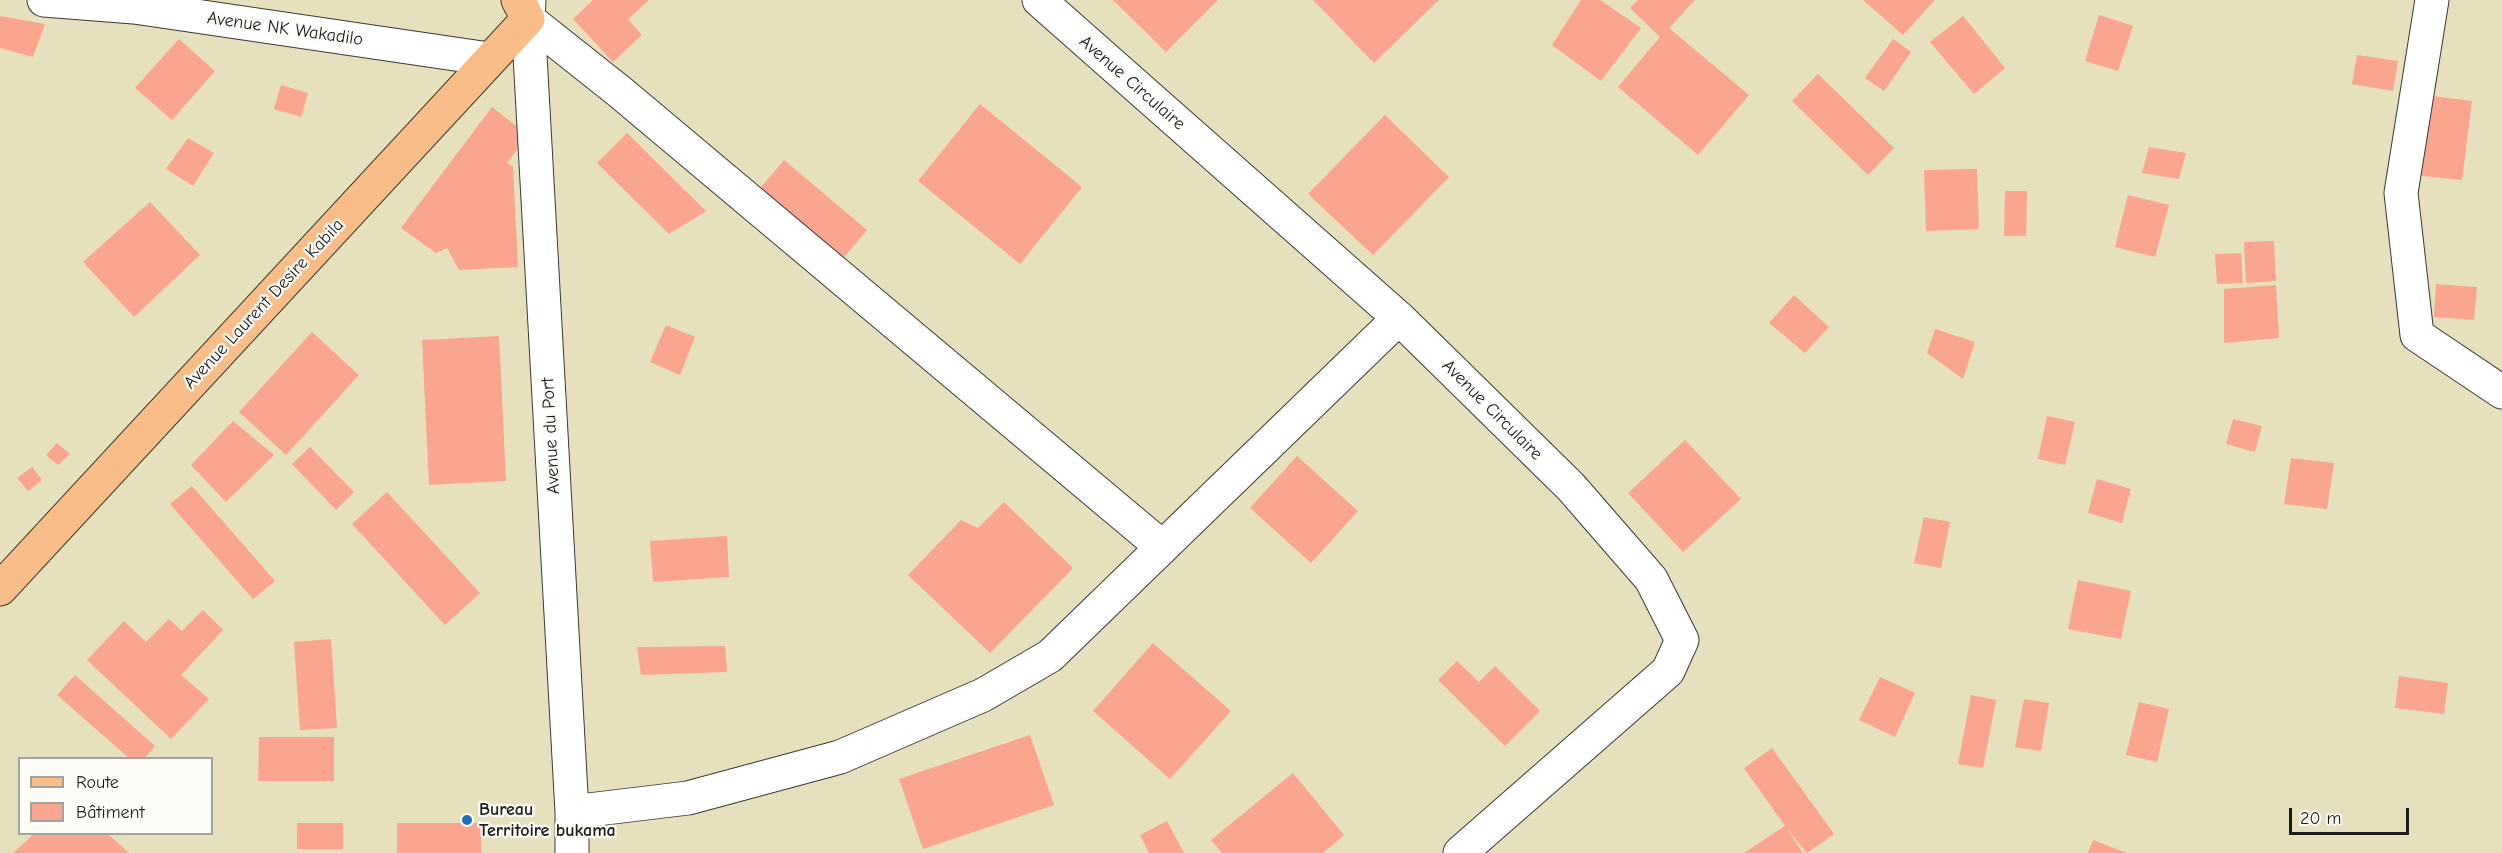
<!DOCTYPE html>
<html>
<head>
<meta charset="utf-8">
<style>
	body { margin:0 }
	#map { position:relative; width:2502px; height:853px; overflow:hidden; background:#e7e0bd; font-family:"Comic Neue",sans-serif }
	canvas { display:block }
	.legend { position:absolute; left:18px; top:757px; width:195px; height:78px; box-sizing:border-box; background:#fdfcf7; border:2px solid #a3a29f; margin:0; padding:8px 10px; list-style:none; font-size:18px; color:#1c1c1c }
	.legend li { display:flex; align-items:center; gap:12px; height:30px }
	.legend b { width:30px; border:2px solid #a3a29f }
	.scale { position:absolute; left:2289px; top:808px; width:120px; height:27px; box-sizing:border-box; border:3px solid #1c1c1c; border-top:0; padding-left:8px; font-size:18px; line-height:21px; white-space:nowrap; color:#1c1c1c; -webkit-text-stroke:4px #fdfcf7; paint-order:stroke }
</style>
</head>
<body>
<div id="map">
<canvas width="2502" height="853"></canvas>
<ul class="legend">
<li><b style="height:8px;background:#f8bd89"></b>Route</li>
<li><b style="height:16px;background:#f9a590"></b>Bâtiment</li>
</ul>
<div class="scale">20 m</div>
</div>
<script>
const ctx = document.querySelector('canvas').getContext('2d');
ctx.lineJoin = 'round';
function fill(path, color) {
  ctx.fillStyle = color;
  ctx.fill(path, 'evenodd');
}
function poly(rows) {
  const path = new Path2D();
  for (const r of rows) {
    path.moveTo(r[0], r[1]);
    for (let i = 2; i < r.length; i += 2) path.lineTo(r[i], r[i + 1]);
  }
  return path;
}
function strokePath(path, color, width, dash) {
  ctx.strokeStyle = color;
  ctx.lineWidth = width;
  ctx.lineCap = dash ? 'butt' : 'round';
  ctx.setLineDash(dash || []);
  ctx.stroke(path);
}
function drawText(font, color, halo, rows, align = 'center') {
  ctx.font = font + ' "Comic Neue",sans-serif';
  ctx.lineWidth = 4.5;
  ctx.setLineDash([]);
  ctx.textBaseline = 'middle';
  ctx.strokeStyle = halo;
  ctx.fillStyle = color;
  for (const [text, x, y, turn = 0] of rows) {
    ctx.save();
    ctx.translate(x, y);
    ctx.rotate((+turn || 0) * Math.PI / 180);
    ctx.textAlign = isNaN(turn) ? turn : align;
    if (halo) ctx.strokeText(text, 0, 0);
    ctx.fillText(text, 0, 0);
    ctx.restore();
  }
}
const building = poly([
	[593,0,649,0,628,19,642,35,613,62,573,19],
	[1113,0,1218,0,1166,52],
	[1313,0,1439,0,1374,63],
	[1581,0,1600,0,1641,28,1601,81,1552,45],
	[1638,0,1695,0,1669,28,1749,95,1698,155,1618,87,1660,37,1630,8],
	[1863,0,1935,0,1903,35],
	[2099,15,2133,26,2118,71,2085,61],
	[0,16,45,24,33,57,0,48],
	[1963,16,2005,68,1974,94,1930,42],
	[179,39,215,71,172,120,135,88],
	[1893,39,1911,52,1884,91,1865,78],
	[2357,55,2398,61,2393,91,2352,84],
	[1818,74,1894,148,1868,175,1792,101],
	[281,85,308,93,301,117,274,109],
	[2424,95,2472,101,2462,180,2414,175],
	[980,104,1082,187,1020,264,918,181],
	[492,107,528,135,507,163,513,167,518,267,459,270,447,248,436,253,401,228],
	[1385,115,1449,177,1373,255,1308,194],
	[627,133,706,211,669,234,597,163],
	[188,138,214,153,193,186,166,169],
	[2149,147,2186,153,2179,179,2142,173],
	[784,160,867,230,834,269,751,199],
	[1977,169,1979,229,1926,231,1924,170],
	[2005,191,2027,191,2026,236,2004,236],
	[2128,195,2169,205,2155,257,2115,247],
	[150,202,200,255,134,317,83,262],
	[2274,241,2276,281,2246,283,2244,242],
	[2241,253,2243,283,2217,284,2215,254],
	[2436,284,2477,287,2474,320,2434,317],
	[2276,285,2279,338,2224,343,2224,289],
	[1794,295,1829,327,1805,353,1769,323],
	[666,325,695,337,680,375,650,362],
	[1935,329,1975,342,1963,379,1927,353],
	[312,332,359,375,286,455,239,412],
	[499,336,506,481,429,485,422,340],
	[2047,416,2075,422,2065,465,2038,459],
	[2233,419,2262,426,2255,452,2226,444],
	[233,421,274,455,226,502,191,465],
	[1685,440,1741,499,1683,552,1628,493],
	[57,443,70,454,58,465,46,455],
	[310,447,354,492,336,510,292,464],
	[1297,456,1358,511,1311,563,1250,508],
	[2291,458,2334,463,2327,509,2284,504],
	[32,467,42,480,28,491,17,478],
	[2097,479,2131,489,2122,523,2088,513],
	[192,486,275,581,253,599,170,504],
	[387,492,480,593,445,625,352,524],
	[1004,502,1073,568,990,653,908,575,961,520,978,528],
	[1924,517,1950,522,1941,568,1914,563],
	[727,536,729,577,653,582,650,541],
	[2078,580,2131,591,2121,639,2068,629],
	[203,610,223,630,181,675,209,699,171,739,87,660,124,621,146,642,169,619,182,631],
	[331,639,337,728,300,730,294,642],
	[1153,643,1231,711,1170,779,1093,711],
	[725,646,727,672,641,675,637,647],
	[1457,661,1479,682,1495,666,1540,711,1505,746,1438,680],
	[75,675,155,746,145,758,129,758,57,695],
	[2399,676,2448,683,2444,714,2395,708],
	[1880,677,1915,693,1895,737,1859,720],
	[1971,695,1996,700,1983,768,1958,764],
	[2024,699,2049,703,2041,751,2015,747],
	[2139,702,2169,709,2157,762,2126,755],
	[1030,735,1054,805,923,849,899,779],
	[259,737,334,737,334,781,258,781],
	[1772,748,1834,834,1807,853,1786,828,1803,853,1744,853,1785,826,1744,768],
	[1293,773,1344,835,1323,853,1222,853,1211,840],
	[1167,821,1184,853,1149,853,1140,835],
	[297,823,343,823,343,849,297,849],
	[397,823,481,823,481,853,397,853],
	[34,834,108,834,129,853,13,853],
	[2093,840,2127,853,2088,853]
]);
const minor = poly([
	[44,0,134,7,489,59],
	[529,0,528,19,572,812,572,853],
	[1039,0,1399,318,1571,487,1651,579,1682,640,1668,671,1460,853],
	[2432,0,2401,193,2417,335,2502,392],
	[528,19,620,92,1162,547],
	[572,812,688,798,840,757,983,695,1050,656,1399,318]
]);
const major = poly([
	[0,589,528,19,518,0]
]);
const markers = [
	[467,820,6,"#1f6fb2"]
];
const streetNames = [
	["Avenue NK Wakadilo",285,29,8],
	["Avenue Circulaire",1132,83,41],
	["Avenue Laurent Desire Kabila",264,304,-47],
	["Avenue Circulaire",1492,410,45],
	["Avenue du Port",551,436,-93]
];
const poiNames = [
	["Bureau",479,810],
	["Territoire bukama",479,831]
];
fill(building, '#f9a590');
strokePath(minor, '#3a3934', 35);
strokePath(major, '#3a3934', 35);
strokePath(minor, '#fff', 33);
strokePath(major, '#f8bd89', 33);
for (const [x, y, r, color] of markers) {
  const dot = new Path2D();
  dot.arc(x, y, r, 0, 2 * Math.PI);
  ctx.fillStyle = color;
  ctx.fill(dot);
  strokePath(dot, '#fdfcf7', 2);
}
drawText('18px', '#1c1c1c', '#fdfcf7', streetNames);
drawText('bold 18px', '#1c1c1c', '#fdfcf7', poiNames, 'left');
</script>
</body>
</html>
